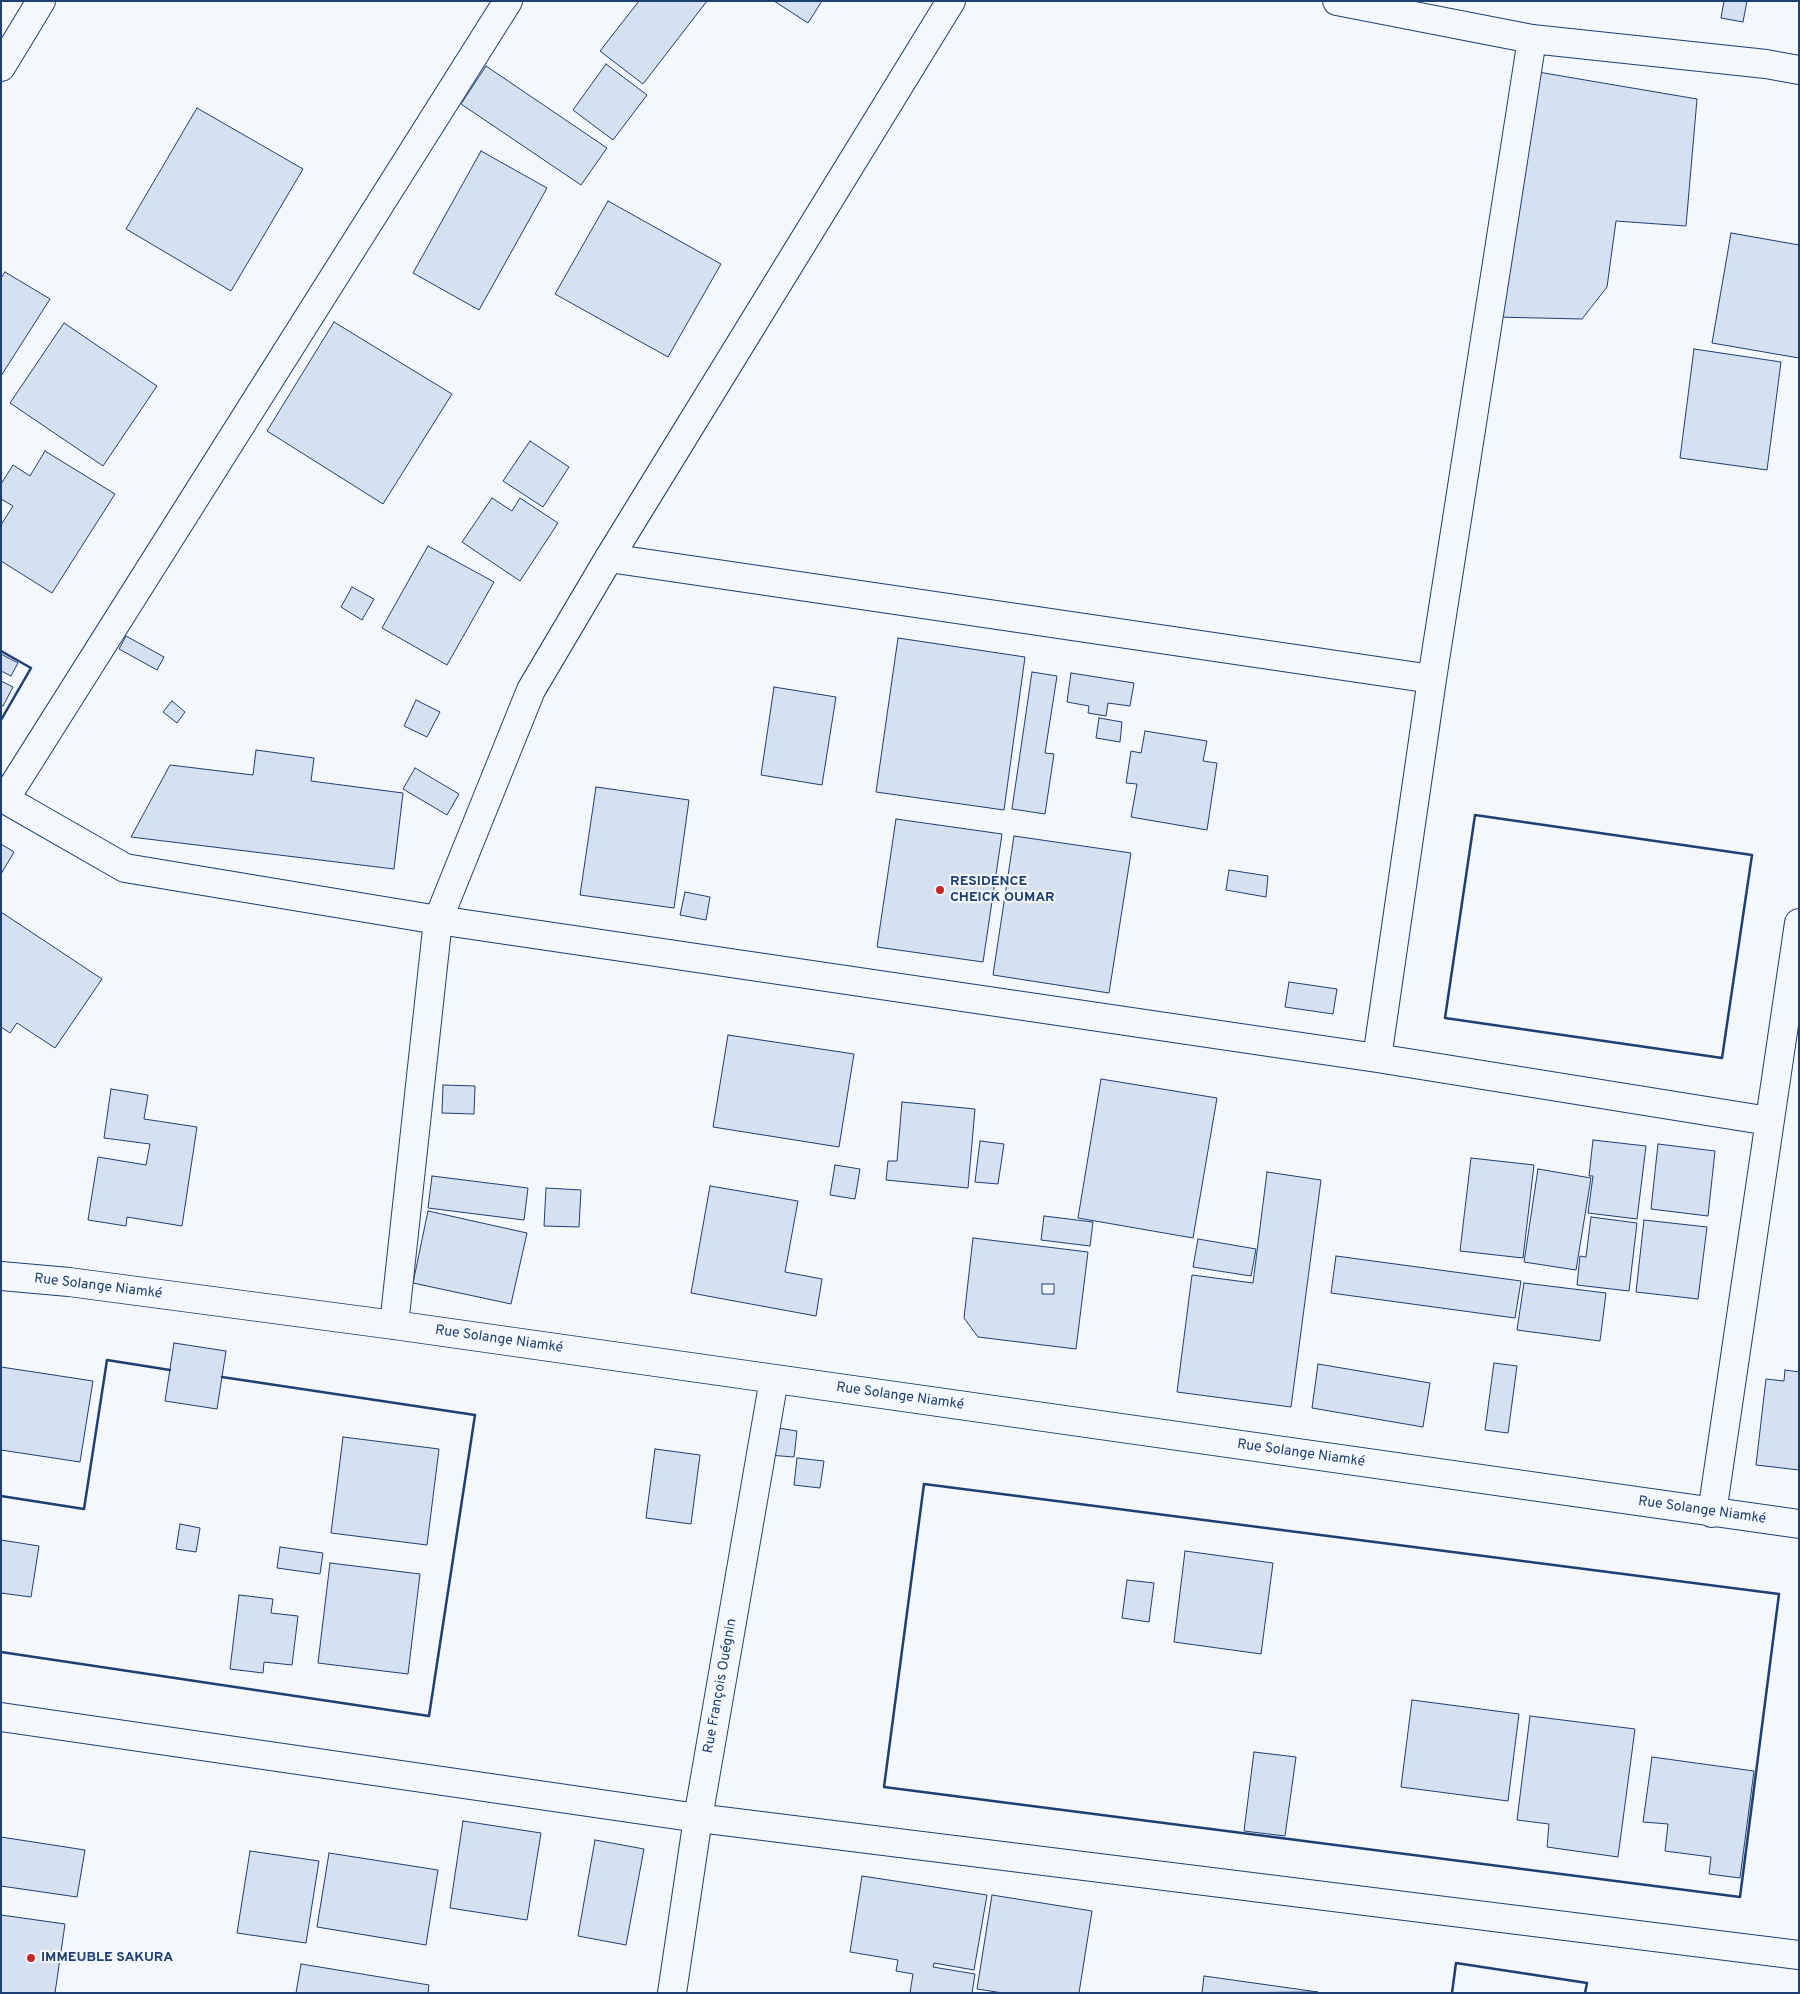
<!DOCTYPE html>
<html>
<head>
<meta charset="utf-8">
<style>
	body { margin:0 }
	#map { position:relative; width:1800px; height:1994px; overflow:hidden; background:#f4f7fb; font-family:Overpass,sans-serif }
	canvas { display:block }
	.frame { position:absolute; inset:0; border:2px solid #1d3f73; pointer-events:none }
</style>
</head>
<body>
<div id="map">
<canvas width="1800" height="1994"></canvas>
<div class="frame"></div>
</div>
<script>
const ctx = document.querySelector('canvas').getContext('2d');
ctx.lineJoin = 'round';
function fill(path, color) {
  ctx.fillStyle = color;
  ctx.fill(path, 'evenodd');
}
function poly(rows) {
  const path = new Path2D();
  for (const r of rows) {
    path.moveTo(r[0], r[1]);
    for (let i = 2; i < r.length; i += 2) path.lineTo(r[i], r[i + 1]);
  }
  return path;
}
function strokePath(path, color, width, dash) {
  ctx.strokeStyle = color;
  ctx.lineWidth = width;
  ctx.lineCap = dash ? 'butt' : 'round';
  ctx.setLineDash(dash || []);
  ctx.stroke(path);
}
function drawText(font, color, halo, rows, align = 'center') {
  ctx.font = font + ' Overpass,sans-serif';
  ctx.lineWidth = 4;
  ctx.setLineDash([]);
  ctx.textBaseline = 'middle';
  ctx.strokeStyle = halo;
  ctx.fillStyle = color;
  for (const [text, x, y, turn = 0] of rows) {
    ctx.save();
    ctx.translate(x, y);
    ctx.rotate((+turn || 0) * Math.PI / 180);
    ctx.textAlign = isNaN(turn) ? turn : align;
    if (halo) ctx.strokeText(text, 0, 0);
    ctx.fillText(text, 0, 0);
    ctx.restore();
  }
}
const building = poly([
	[639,1,707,1,643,84,600,51,639,1],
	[774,1,822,1,808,23,774,1],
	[1724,1,1747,1,1743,22,1721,18,1724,1],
	[606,64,647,95,613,140,573,110,606,64],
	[486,66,607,148,581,185,461,104,486,66],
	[1538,72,1697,99,1686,226,1616,221,1607,287,1582,319,1495,317,1538,72],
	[197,108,303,169,231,291,126,229,197,108],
	[481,151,547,188,479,310,413,273,481,151],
	[608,201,721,264,668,357,555,294,608,201],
	[1731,233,1799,245,1799,358,1712,343,1731,233],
	[5,272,50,299,1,376,1,278,5,272],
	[334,322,452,394,383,504,267,431,334,322],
	[64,323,157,386,103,466,10,403,64,323],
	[1694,349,1781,362,1767,470,1680,458,1694,349],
	[530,441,569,467,543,507,503,481,530,441],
	[45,451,115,494,52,593,1,561,1,525,13,506,1,499,1,484,13,465,30,476,45,451],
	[492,498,512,511,520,498,558,523,520,581,462,542,492,498],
	[428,546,494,582,447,665,382,628,428,546],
	[352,587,374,599,362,620,341,607,352,587],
	[126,636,164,657,157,670,119,649,126,636],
	[898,638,1025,657,1004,810,876,792,898,638],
	[1,654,18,663,11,676,1,671,1,654],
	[1032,672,1057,676,1045,753,1054,754,1045,814,1012,809,1032,672],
	[1071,673,1134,683,1130,706,1108,703,1106,716,1088,713,1089,706,1067,702,1071,673],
	[1,681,13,687,3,706,1,705,1,681],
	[774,687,836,697,822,785,761,775,774,687],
	[416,700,440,712,427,737,404,726,416,700],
	[172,701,185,712,177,723,163,712,172,701],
	[1099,718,1122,722,1120,742,1096,738,1099,718],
	[1145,731,1207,741,1203,761,1217,763,1207,830,1131,817,1137,784,1126,783,1131,751,1141,753,1145,731],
	[256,750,314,758,311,781,403,793,394,869,131,837,170,765,253,775,256,750],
	[415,768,459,794,447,815,403,789,415,768],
	[596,787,689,800,674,908,580,895,596,787],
	[896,819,1002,834,983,962,877,947,896,819],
	[1014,836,1131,853,1109,993,993,975,1014,836],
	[1,844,14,852,1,874,1,844],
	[1229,870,1268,876,1266,897,1226,890,1229,870],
	[685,892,710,897,706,920,680,915,685,892],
	[1,912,102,979,55,1048,17,1023,10,1033,1,1027,1,912],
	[1289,982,1337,989,1333,1014,1285,1007,1289,982],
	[728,1035,854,1054,839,1147,713,1127,728,1035],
	[1101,1079,1217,1098,1193,1238,1078,1218,1101,1079],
	[443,1085,475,1086,474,1114,442,1113,443,1085],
	[111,1089,148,1095,144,1119,197,1127,182,1226,127,1217,126,1226,88,1220,98,1157,146,1165,150,1144,104,1138,111,1089],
	[902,1102,975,1109,968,1188,886,1180,888,1161,897,1161,902,1102],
	[1593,1140,1646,1146,1637,1219,1588,1213,1593,1176,1589,1176,1593,1140],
	[980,1141,1004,1144,998,1184,975,1182,980,1141],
	[1658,1144,1715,1151,1708,1216,1651,1209,1658,1144],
	[1471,1158,1534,1165,1523,1258,1460,1251,1471,1158],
	[835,1165,860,1169,855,1199,830,1195,835,1165],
	[1538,1169,1591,1178,1576,1270,1524,1262,1538,1169],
	[1267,1172,1321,1180,1291,1407,1177,1392,1192,1275,1253,1283,1267,1172],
	[432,1176,528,1188,524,1220,428,1208,432,1176],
	[710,1186,798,1201,785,1272,822,1279,816,1316,691,1293,710,1186],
	[546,1188,581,1190,579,1227,544,1226,546,1188],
	[428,1211,527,1233,511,1304,413,1283,428,1211],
	[1044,1216,1093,1222,1090,1246,1041,1240,1044,1216],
	[1591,1217,1637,1223,1629,1291,1577,1285,1580,1256,1586,1257,1591,1217],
	[1644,1220,1707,1227,1698,1299,1636,1292,1644,1220],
	[973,1238,1088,1252,1076,1349,978,1337,964,1318,973,1238],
	[1042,1284,1054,1284,1054,1294,1042,1294,1042,1284],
	[1198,1239,1256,1249,1251,1276,1193,1267,1198,1239],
	[1336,1256,1521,1281,1515,1318,1331,1293,1336,1256],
	[1524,1283,1606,1293,1600,1341,1517,1330,1524,1283],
	[174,1343,226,1351,217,1409,165,1401,174,1343],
	[1494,1363,1517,1366,1508,1433,1485,1430,1494,1363],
	[1318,1364,1430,1383,1423,1427,1312,1408,1318,1364],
	[1,1367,93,1381,80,1462,1,1450,1,1367],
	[1785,1370,1799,1372,1799,1470,1756,1465,1766,1379,1784,1381,1785,1370],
	[772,1427,797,1431,794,1457,768,1455,772,1427],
	[343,1437,439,1449,427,1545,331,1533,343,1437],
	[655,1449,700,1455,691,1524,646,1518,655,1449],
	[797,1458,824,1461,820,1488,794,1485,797,1458],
	[180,1524,200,1528,196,1552,176,1549,180,1524],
	[1,1540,39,1546,31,1597,1,1593,1,1540],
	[280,1547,323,1553,320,1574,277,1568,280,1547],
	[1185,1551,1273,1563,1261,1654,1174,1642,1185,1551],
	[330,1563,420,1574,408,1674,318,1663,330,1563],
	[1127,1580,1154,1583,1149,1622,1122,1618,1127,1580],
	[239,1595,273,1599,271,1613,298,1616,292,1665,264,1662,263,1673,230,1669,239,1595],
	[1412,1700,1519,1714,1508,1801,1401,1787,1412,1700],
	[1530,1716,1635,1729,1618,1857,1547,1847,1549,1824,1517,1820,1530,1716],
	[1254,1752,1296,1757,1285,1836,1244,1831,1254,1752],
	[1652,1757,1754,1771,1740,1878,1709,1874,1711,1857,1665,1851,1668,1824,1643,1822,1652,1757],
	[463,1821,541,1833,527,1920,450,1908,463,1821],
	[1,1837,85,1850,77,1897,1,1886,1,1837],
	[595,1840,644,1849,626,1945,578,1936,595,1840],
	[250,1851,319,1861,306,1943,237,1933,250,1851],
	[329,1853,438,1870,426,1945,317,1927,329,1853],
	[862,1876,987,1895,974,1970,934,1963,933,1967,975,1974,972,1993,910,1993,913,1974,896,1971,898,1960,850,1952,862,1876],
	[992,1895,1092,1911,1079,1993,1003,1993,977,1989,992,1895],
	[1,1915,65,1924,55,1993,1,1993,1,1915],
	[301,1964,429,1985,428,1993,296,1993,301,1964],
	[1204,1976,1318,1992,1202,1993,1204,1976]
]);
const street = poly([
	[1337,1,1532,39,1766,64,1799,70],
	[1,67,41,1],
	[609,558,1432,679],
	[1,797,125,868,438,920,1377,1058,1769,1121],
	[5,799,508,1],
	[1377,1058,1432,679,1532,39],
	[1,1276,69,1282,394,1325,1799,1524],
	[394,1325,438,920,531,690,609,558,951,1],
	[1712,1513,1799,923],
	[1,1717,698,1818,1799,1955],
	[672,1993,698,1818,774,1379]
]);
const wall = poly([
	[1,651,31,668,1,720],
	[1475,815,1752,855,1722,1058,1445,1018,1475,815],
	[924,1484,1779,1594,1740,1897,884,1787,924,1484],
	[1,1496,84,1509,107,1360,170,1370],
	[1,1652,429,1716,475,1415,222,1377],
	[1452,1993,1456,1963,1587,1983,1585,1993]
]);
const markers = [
	[940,890,5,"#c62828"],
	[31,1958,5,"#c62828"]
];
const poiNames = [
	["RESIDENCE",950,882],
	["CHEICK OUMAR",950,898],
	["IMMEUBLE SAKURA",41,1958]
];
const streetNames = [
	["Rue Solange Niamké",98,1287,7],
	["Rue Solange Niamké",499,1340,8],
	["Rue Solange Niamké",900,1397,8],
	["Rue Solange Niamké",1301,1454,8],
	["Rue Solange Niamké",1702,1511,8],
	["Rue François Ouégnin",721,1686,-80]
];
fill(building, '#d5e0f0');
strokePath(building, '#1d3f73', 1);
strokePath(street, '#1d3f73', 30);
strokePath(street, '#f4f7fb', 28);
strokePath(wall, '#1d3f73', 2.5);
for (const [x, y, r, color] of markers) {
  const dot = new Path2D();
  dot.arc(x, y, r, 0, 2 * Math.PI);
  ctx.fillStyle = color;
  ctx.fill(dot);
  strokePath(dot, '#f4f7fb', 2);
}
drawText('bold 14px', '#1d3f73', '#f4f7fb', poiNames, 'left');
drawText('14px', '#1d3f73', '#f4f7fb', streetNames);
</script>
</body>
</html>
